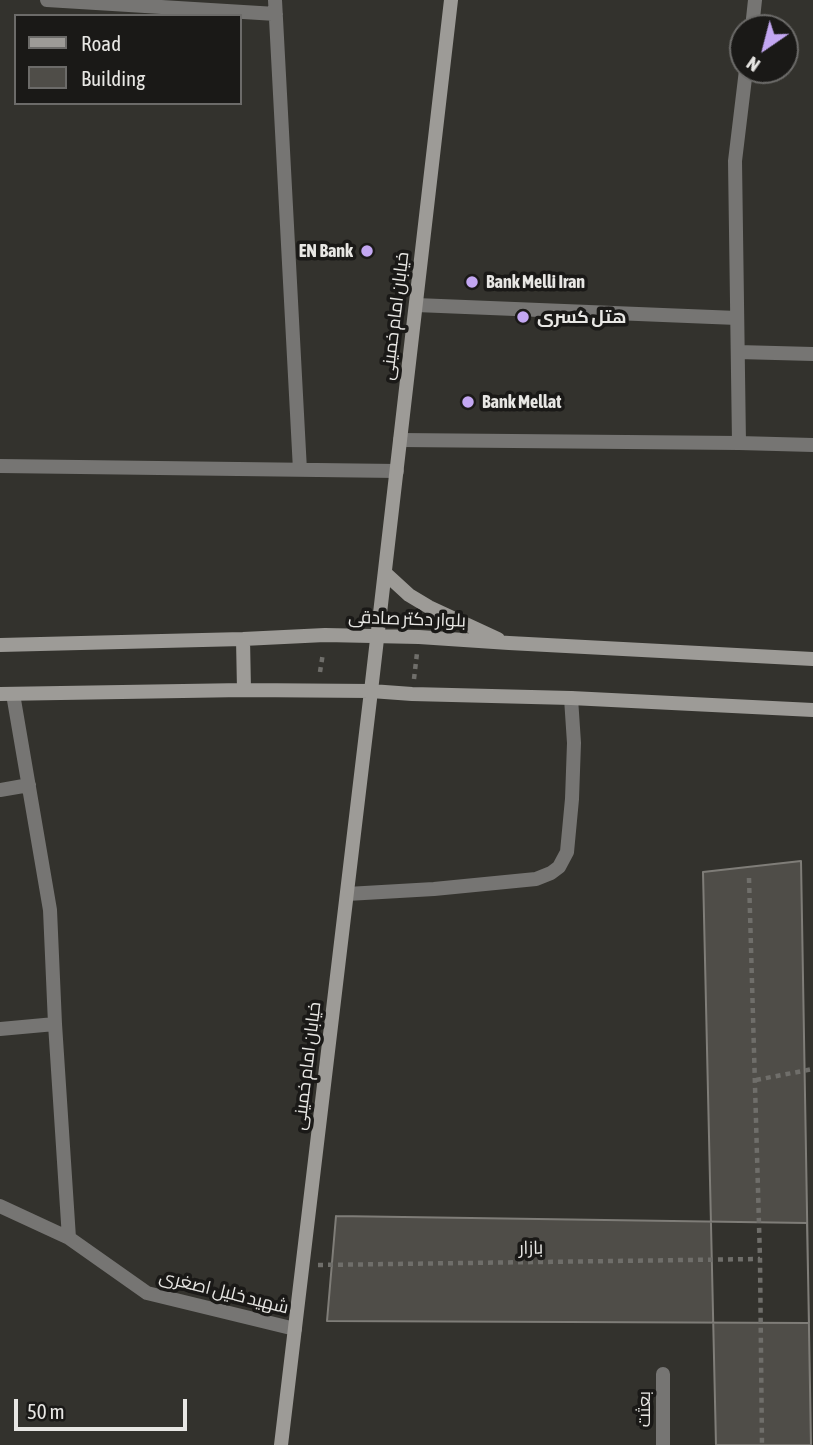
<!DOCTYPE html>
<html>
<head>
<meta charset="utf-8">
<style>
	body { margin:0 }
	#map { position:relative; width:813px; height:1445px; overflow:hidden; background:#33322d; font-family:"Asap Condensed",sans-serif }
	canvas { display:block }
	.legend { position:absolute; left:14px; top:14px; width:228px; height:91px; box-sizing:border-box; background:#1a1917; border:2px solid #6c6b69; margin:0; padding:9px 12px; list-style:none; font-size:21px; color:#e8e7e4 }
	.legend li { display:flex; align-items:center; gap:14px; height:35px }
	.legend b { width:35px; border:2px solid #6c6b69 }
	.north { position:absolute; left:729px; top:14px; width:70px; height:70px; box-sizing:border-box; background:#1a1917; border:2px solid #6c6b69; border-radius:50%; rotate:215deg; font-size:19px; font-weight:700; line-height:28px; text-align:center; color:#e8e7e4 }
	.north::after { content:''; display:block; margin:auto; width:24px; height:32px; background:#c3a7f2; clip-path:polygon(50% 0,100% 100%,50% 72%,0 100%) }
	.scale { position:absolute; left:14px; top:1399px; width:173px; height:32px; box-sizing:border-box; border:4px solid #e8e7e4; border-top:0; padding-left:9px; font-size:21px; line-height:24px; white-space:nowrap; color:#e8e7e4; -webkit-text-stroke:5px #1a1917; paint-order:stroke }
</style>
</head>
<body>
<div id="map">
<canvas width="813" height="1445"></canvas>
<ul class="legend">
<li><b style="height:9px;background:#9d9b97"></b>Road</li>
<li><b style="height:19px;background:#4f4d48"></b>Building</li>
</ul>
<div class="north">N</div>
<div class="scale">50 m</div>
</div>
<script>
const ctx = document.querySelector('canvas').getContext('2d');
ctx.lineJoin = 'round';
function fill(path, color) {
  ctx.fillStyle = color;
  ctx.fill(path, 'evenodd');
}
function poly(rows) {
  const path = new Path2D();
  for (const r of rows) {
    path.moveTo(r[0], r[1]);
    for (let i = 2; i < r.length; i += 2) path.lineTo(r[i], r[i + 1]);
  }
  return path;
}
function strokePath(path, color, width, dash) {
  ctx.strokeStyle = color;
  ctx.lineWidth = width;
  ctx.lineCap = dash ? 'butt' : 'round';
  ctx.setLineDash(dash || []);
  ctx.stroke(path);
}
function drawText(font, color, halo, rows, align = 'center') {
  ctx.font = font + ' "Asap Condensed",Cairo,sans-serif';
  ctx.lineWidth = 7;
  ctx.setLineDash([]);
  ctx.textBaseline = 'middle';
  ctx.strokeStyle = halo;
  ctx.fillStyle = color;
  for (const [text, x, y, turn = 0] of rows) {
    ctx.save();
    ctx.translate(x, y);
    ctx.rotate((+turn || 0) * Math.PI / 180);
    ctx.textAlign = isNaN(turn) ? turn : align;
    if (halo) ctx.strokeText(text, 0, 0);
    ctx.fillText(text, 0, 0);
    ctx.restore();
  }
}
const building = poly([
	[801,861,811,1445,716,1445,703,872,801,861],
	[336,1216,807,1223,809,1323,327,1321,336,1216]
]);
const path = poly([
	[320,672,323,653],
	[414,679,417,653],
	[749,878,760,1259,762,1445],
	[756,1080,813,1069],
	[318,1265,760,1259]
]);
const street = poly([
	[47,0,276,14],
	[275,0,300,470],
	[752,28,755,0],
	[416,305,737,318],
	[738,352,813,354],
	[400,440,739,443,813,445],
	[739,443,735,161,746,70],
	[0,466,397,471],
	[13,694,50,910,55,1024,69,1238],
	[0,790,29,785],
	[347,894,434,889,536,879,551,873,559,867,567,852,572,799,574,743,571,698],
	[0,1029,55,1024],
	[0,1206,69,1238,147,1293,295,1329],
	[663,1374,663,1445]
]);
const secondary = poly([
	[385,573,409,595,429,607,498,639],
	[243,639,244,690],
	[0,645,243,639,325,635,419,637,509,643,813,659],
	[0,694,244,690,371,691,412,694,571,698,813,710],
	[281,1445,371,691,451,0]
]);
const markers = [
	[367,251,7,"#c3a7f2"],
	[472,282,7,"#c3a7f2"],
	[523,317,7,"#c3a7f2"],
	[468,402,7,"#c3a7f2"]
];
const poiNames = [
	["EN Bank",353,251,"right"],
	["Bank Melli Iran",486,282],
	["هتل کسری",537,317],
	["Bank Mellat",482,402]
];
const streetNames = [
	["خیابان امام خمینی",395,316,-83],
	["بلوار دکتر صادقی",407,619,2],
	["خیابان امام خمینی",307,1066,-83],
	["بازار",531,1248,-1],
	["شهید خلیل اصغری",224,1292,14],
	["بعثت",644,1409,-90]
];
fill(building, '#4f4d48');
strokePath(building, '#7f7d78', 2);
strokePath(path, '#6f6e6a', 4.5, [5, 5]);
strokePath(street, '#767573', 14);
strokePath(secondary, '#9d9b97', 14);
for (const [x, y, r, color] of markers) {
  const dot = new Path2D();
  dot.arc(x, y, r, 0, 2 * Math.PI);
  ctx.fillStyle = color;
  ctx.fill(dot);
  strokePath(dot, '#1a1917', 2.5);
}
drawText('bold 18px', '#e8e7e4', '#1a1917', poiNames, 'left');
drawText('18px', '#e8e7e4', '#1a1917', streetNames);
</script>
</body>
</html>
